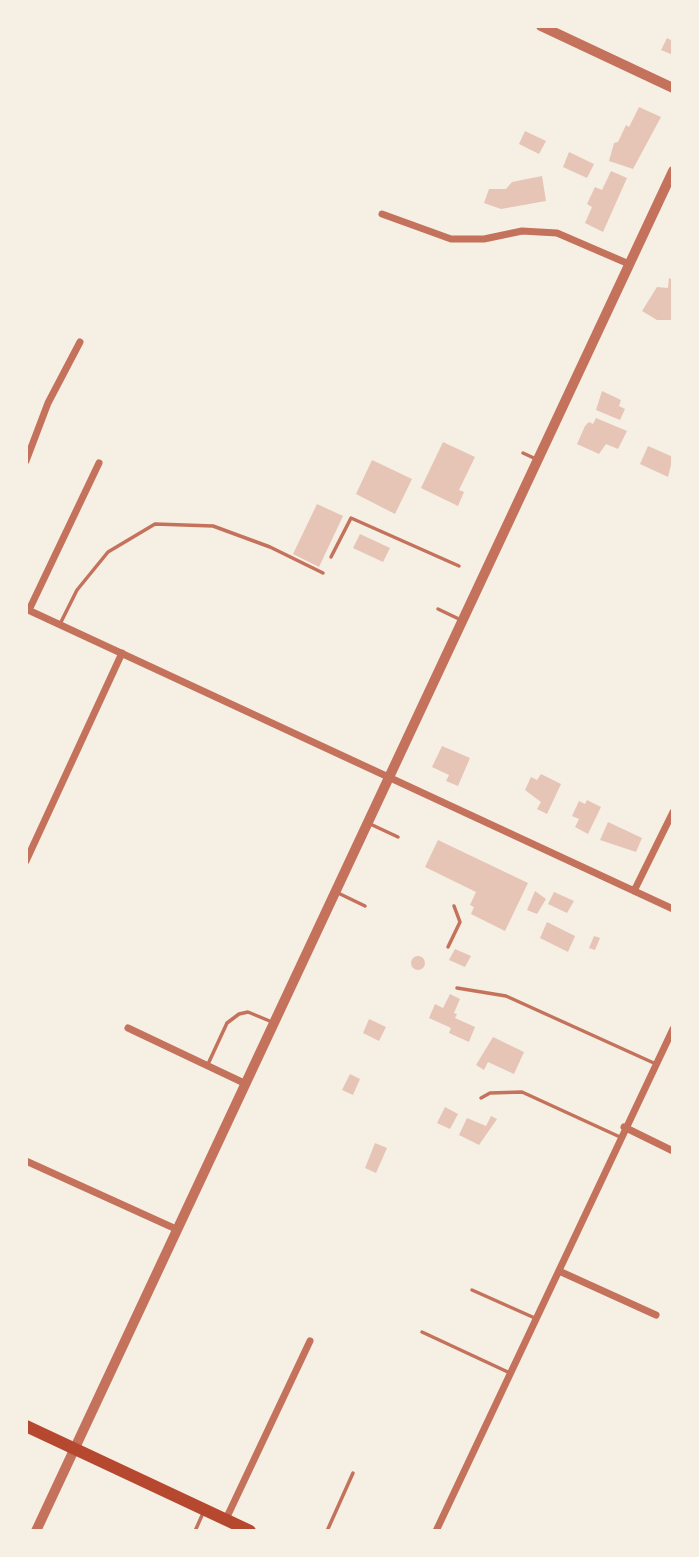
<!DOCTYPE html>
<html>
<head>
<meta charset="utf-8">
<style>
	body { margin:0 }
	#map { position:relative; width:699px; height:1557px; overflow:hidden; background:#f6efe4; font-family:"Varela Round",sans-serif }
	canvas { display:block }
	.frame { position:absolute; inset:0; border:28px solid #f6efe4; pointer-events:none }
</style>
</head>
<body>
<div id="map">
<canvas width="699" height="1557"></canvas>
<div class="frame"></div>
</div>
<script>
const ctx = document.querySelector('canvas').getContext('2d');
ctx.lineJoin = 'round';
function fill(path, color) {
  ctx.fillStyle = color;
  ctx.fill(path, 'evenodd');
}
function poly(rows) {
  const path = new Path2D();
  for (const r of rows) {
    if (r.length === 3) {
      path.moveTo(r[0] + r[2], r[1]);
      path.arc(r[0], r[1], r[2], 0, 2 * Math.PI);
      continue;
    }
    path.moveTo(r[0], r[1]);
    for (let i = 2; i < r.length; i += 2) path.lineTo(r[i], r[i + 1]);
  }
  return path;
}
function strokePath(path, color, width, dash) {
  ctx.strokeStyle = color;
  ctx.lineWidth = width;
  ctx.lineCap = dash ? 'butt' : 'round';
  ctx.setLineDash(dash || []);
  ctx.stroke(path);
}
const building = poly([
	[667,38,673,41,673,55,661,50],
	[639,107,661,117,633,169,609,161,614,143,618,142,626,125,629,127],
	[525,131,546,141,539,154,519,144],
	[569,152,594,164,587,178,563,167],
	[611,171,627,178,603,232,585,223,592,207,587,204,595,187,602,190],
	[542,176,546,201,501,209,484,203,489,189,506,189,512,182],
	[669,278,673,280,673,320,657,320,642,311,657,287,668,288],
	[602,391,621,400,619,406,625,409,620,420,596,410],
	[596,418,627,431,618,449,606,444,599,454,577,444,585,426,589,422,593,424],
	[443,442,475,457,459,490,464,492,458,506,421,488],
	[648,446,673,457,668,477,640,464],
	[372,460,412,479,395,514,356,494],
	[317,504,343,516,319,567,293,554],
	[360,534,390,548,383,562,353,548],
	[442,746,470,758,458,786,446,781,449,775,432,767],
	[541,774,561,784,547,814,537,809,541,802,525,790,531,777,537,780],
	[587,800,601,807,588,834,575,827,579,819,572,816,579,801,585,804],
	[608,822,642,838,636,852,600,840],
	[438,840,528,883,505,931,471,914,474,907,470,905,476,892,425,867],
	[535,891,546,899,537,914,527,910],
	[554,892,574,901,567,913,548,904],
	[547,922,575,936,568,952,540,938],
	[594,936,600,938,595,950,589,948],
	[455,949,471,956,465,967,449,960],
	[418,963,7],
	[450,994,460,999,454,1013,457,1014,455,1018,475,1027,469,1042,449,1033,451,1028,429,1018,435,1004,443,1008],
	[369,1019,386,1027,379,1041,363,1033],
	[493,1037,524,1052,514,1074,488,1062,484,1070,476,1065],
	[350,1074,360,1079,353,1095,342,1090],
	[445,1107,458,1114,450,1129,437,1123],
	[491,1116,497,1119,479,1145,459,1135,467,1118,486,1126],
	[375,1143,387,1148,376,1173,365,1168]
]);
const service = poly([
	[523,453,536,459],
	[331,557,351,518,459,566],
	[438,609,461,620],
	[60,624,77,590,108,552,155,524,213,526,270,547,323,573],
	[368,823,398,837],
	[336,892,365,906],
	[448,947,460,922,454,906],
	[457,988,506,996,656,1064],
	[208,1064,227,1023,239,1014,248,1012,272,1022],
	[481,1098,490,1093,522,1092,620,1137],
	[472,1290,537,1319],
	[422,1332,510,1373],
	[195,1531,204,1511],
	[327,1531,353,1473]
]);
const minor = poly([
	[382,214,451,239,484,239,522,231,557,233,629,264],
	[26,461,48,403,80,342],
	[26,609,673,909],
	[29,610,99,463],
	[26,861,122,653],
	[634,891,673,812],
	[128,1028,244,1083],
	[624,1127,673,1151],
	[26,1161,176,1229],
	[559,1271,656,1315],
	[226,1519,310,1341],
	[436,1531,673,1029]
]);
const tertiary = poly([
	[541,26,673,88],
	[36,1531,673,171]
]);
const primary = poly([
	[26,1426,250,1531]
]);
fill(building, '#e6c5b7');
strokePath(service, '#c5725c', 3.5);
strokePath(minor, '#c5725c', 7);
strokePath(tertiary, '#c5725c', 10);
strokePath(primary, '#b5482f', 12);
</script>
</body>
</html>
